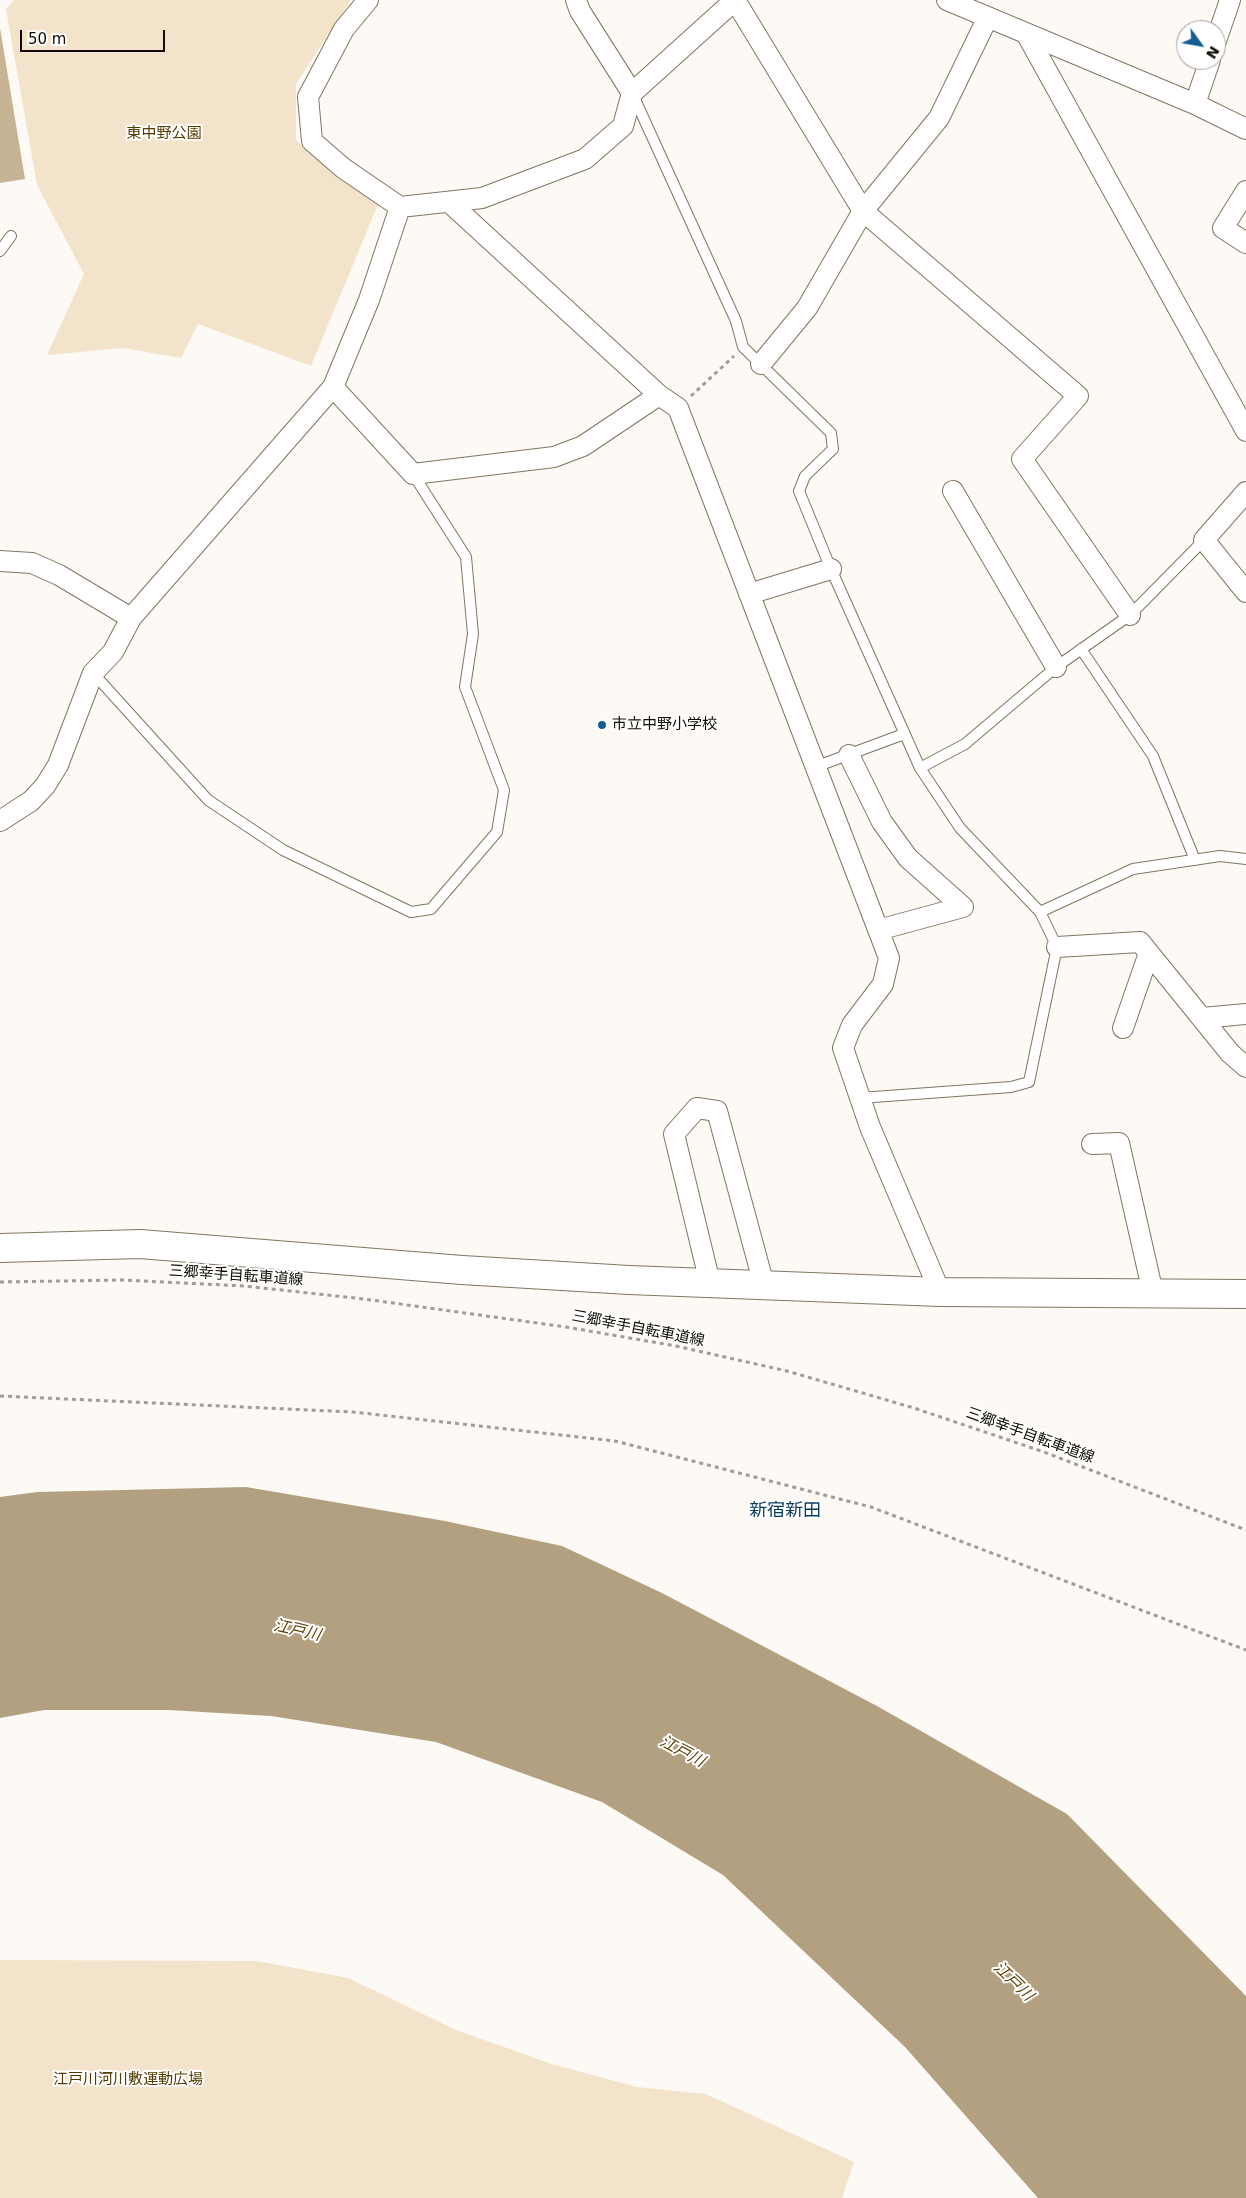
<!DOCTYPE html>
<html>
<head>
<meta charset="utf-8">
<style>
	body { margin:0 }
	#map { position:relative; width:1246px; height:2198px; overflow:hidden; background:#fdfaf6; font-family:"DejaVu Sans",sans-serif }
	canvas { display:block }
	.north { position:absolute; left:1176px; top:20px; width:50px; height:50px; box-sizing:border-box; background:#fff; border:1px solid #9f9d9b; border-radius:50%; rotate:122deg; font-size:14px; font-weight:700; line-height:20px; text-align:center; color:#0f0b04 }
	.north::after { content:''; display:block; margin:auto; width:18px; height:22px; background:#145f92; clip-path:polygon(50% 0,100% 100%,50% 72%,0 100%) }
	.scale { position:absolute; left:20px; top:30px; width:145px; height:22px; box-sizing:border-box; border:2px solid #0f0b04; border-top:0; padding-left:6px; font-size:15px; line-height:18px; white-space:nowrap; color:#0f0b04; -webkit-text-stroke:4px #fff; paint-order:stroke }
</style>
</head>
<body>
<div id="map">
<canvas width="1246" height="2198"></canvas>
<div class="north">N</div>
<div class="scale">50 m</div>
</div>
<script>
const ctx = document.querySelector('canvas').getContext('2d');
ctx.lineJoin = 'round';
function fill(path, color) {
  ctx.fillStyle = color;
  ctx.fill(path, 'evenodd');
}
function poly(rows) {
  const path = new Path2D();
  for (const r of rows) {
    path.moveTo(r[0], r[1]);
    for (let i = 2; i < r.length; i += 2) path.lineTo(r[i], r[i + 1]);
  }
  return path;
}
function strokePath(path, color, width, dash) {
  ctx.strokeStyle = color;
  ctx.lineWidth = width;
  ctx.lineCap = dash ? 'butt' : 'round';
  ctx.setLineDash(dash || []);
  ctx.stroke(path);
}
function drawText(font, color, halo, rows, align = 'center') {
  ctx.font = font + ' "DejaVu Sans","Noto Sans JP",sans-serif';
  ctx.lineWidth = 4;
  ctx.setLineDash([]);
  ctx.textBaseline = 'middle';
  ctx.strokeStyle = halo;
  ctx.fillStyle = color;
  for (const [text, x, y, turn = 0] of rows) {
    ctx.save();
    ctx.translate(x, y);
    ctx.rotate((+turn || 0) * Math.PI / 180);
    ctx.textAlign = isNaN(turn) ? turn : align;
    if (halo) ctx.strokeText(text, 0, 0);
    ctx.fillText(text, 0, 0);
    ctx.restore();
  }
}
const green = poly([
	[14,0,351,0,296,84,296,140,332,172,381,197,311,366,198,324,181,358,123,348,47,355,84,274,37,185,6,9],
	[0,1960,257,1961,348,1978,456,2030,552,2064,637,2087,706,2094,854,2162,842,2198,0,2198]
]);
const forest = poly([
	[0,28,25,179,0,183]
]);
const water = poly([
	[246,1487,445,1521,562,1546,662,1593,877,1706,1067,1814,1246,1996,1246,2198,1038,2198,905,2047,723,1875,602,1802,436,1742,271,1716,168,1710,44,1710,0,1718,0,1497,37,1492]
]);
const path = poly([
	[691,396,734,356],
	[0,1282,123,1280,244,1286,364,1299,566,1327,676,1346,787,1371,914,1408,1044,1452,1246,1530],
	[0,1396,353,1412,615,1441,871,1507,1246,1650]
]);
const lane = poly([
	[633,95,736,321,743,347,831,433,833,449,805,476,799,491,831,569,920,768,960,828,1040,912,1133,869,1220,856,1246,859],
	[0,251,11,236],
	[1081,649,1153,756,1195,860],
	[93,673,208,800,283,850,411,912,431,909,497,832,504,790,465,687,473,634,466,557,413,474],
	[815,767,904,734],
	[920,768,965,744,1056,667,1130,615,1204,540],
	[860,1098,1011,1087,1029,1082,1057,947,1040,912]
]);
const street = poly([
	[368,0,344,29,308,97,312,141,343,168,400,207],
	[576,0,580,11,632,93],
	[735,0,863,211,1078,396,1022,459,1130,615],
	[947,0,1195,104,1246,129],
	[1027,35,1246,431],
	[1216,41,1230,0],
	[1195,104,1210,60],
	[1246,191,1223,228,1246,243],
	[449,202,659,395],
	[761,364,807,308,863,211,939,118,988,17],
	[333,387,413,474,554,457,583,446,659,395,678,408,889,958,883,984,852,1025,843,1048,870,1127,940,1292],
	[953,491,1056,667],
	[1246,492,1204,540,1246,592],
	[0,561,32,563,59,575,131,618],
	[749,594,831,569],
	[849,755,882,822,908,858,963,907,878,930],
	[0,821,31,801,45,786,58,765,93,673,113,652,131,618,333,387,369,300,400,207,482,198,585,159,623,126,632,93,735,0],
	[1057,947,1140,942,1230,1053,1246,1067],
	[1202,1018,1246,1014],
	[1123,1028,1149,953],
	[1092,1144,1119,1143,1153,1293],
	[710,1283,674,1134,697,1108,717,1111,764,1285]
]);
const secondary = poly([
	[0,1248,140,1244,462,1270,629,1280,940,1292,1246,1294]
]);
const markers = [
	[602,725,5,"#145f92"]
];
const parkNames = [
	["東中野公園",164,134],
	["江戸川河川敷運動広場",128,2080]
];
const poiNames = [
	["市立中野小学校",612,725]
];
const streetNames = [
	["三郷幸手自転車道線",236,1276,4],
	["三郷幸手自転車道線",638,1329,11],
	["三郷幸手自転車道線",1030,1436,20]
];
const waterNames = [
	["江戸川",297,1631,13],
	["江戸川",682,1752,28],
	["江戸川",1013,1982,44]
];
const quarterNames = [
	["新宿新田",785,1511]
];
fill(green, '#f2e3ca');
fill(forest, '#c6b393');
fill(water, '#b3a081');
strokePath(lane, '#817561', 12);
strokePath(street, '#817561', 22);
strokePath(secondary, '#817561', 30);
strokePath(path, '#a09c97', 3, [4, 4]);
strokePath(lane, '#fff', 10);
strokePath(street, '#fff', 20);
strokePath(secondary, '#fff', 28);
for (const [x, y, r, color] of markers) {
  const dot = new Path2D();
  dot.arc(x, y, r, 0, 2 * Math.PI);
  ctx.fillStyle = color;
  ctx.fill(dot);
  strokePath(dot, '#fff', 2);
}
drawText('15px', '#553b00', '#fff', parkNames);
drawText('15px', '#0f0b04', '#fff', poiNames, 'left');
drawText('15px', '#0f0b04', '#fff', streetNames);
drawText('italic 16px', '#5d4207', '#fff', waterNames);
drawText('18px', '#063b5e', '#fff', quarterNames);
</script>
</body>
</html>
